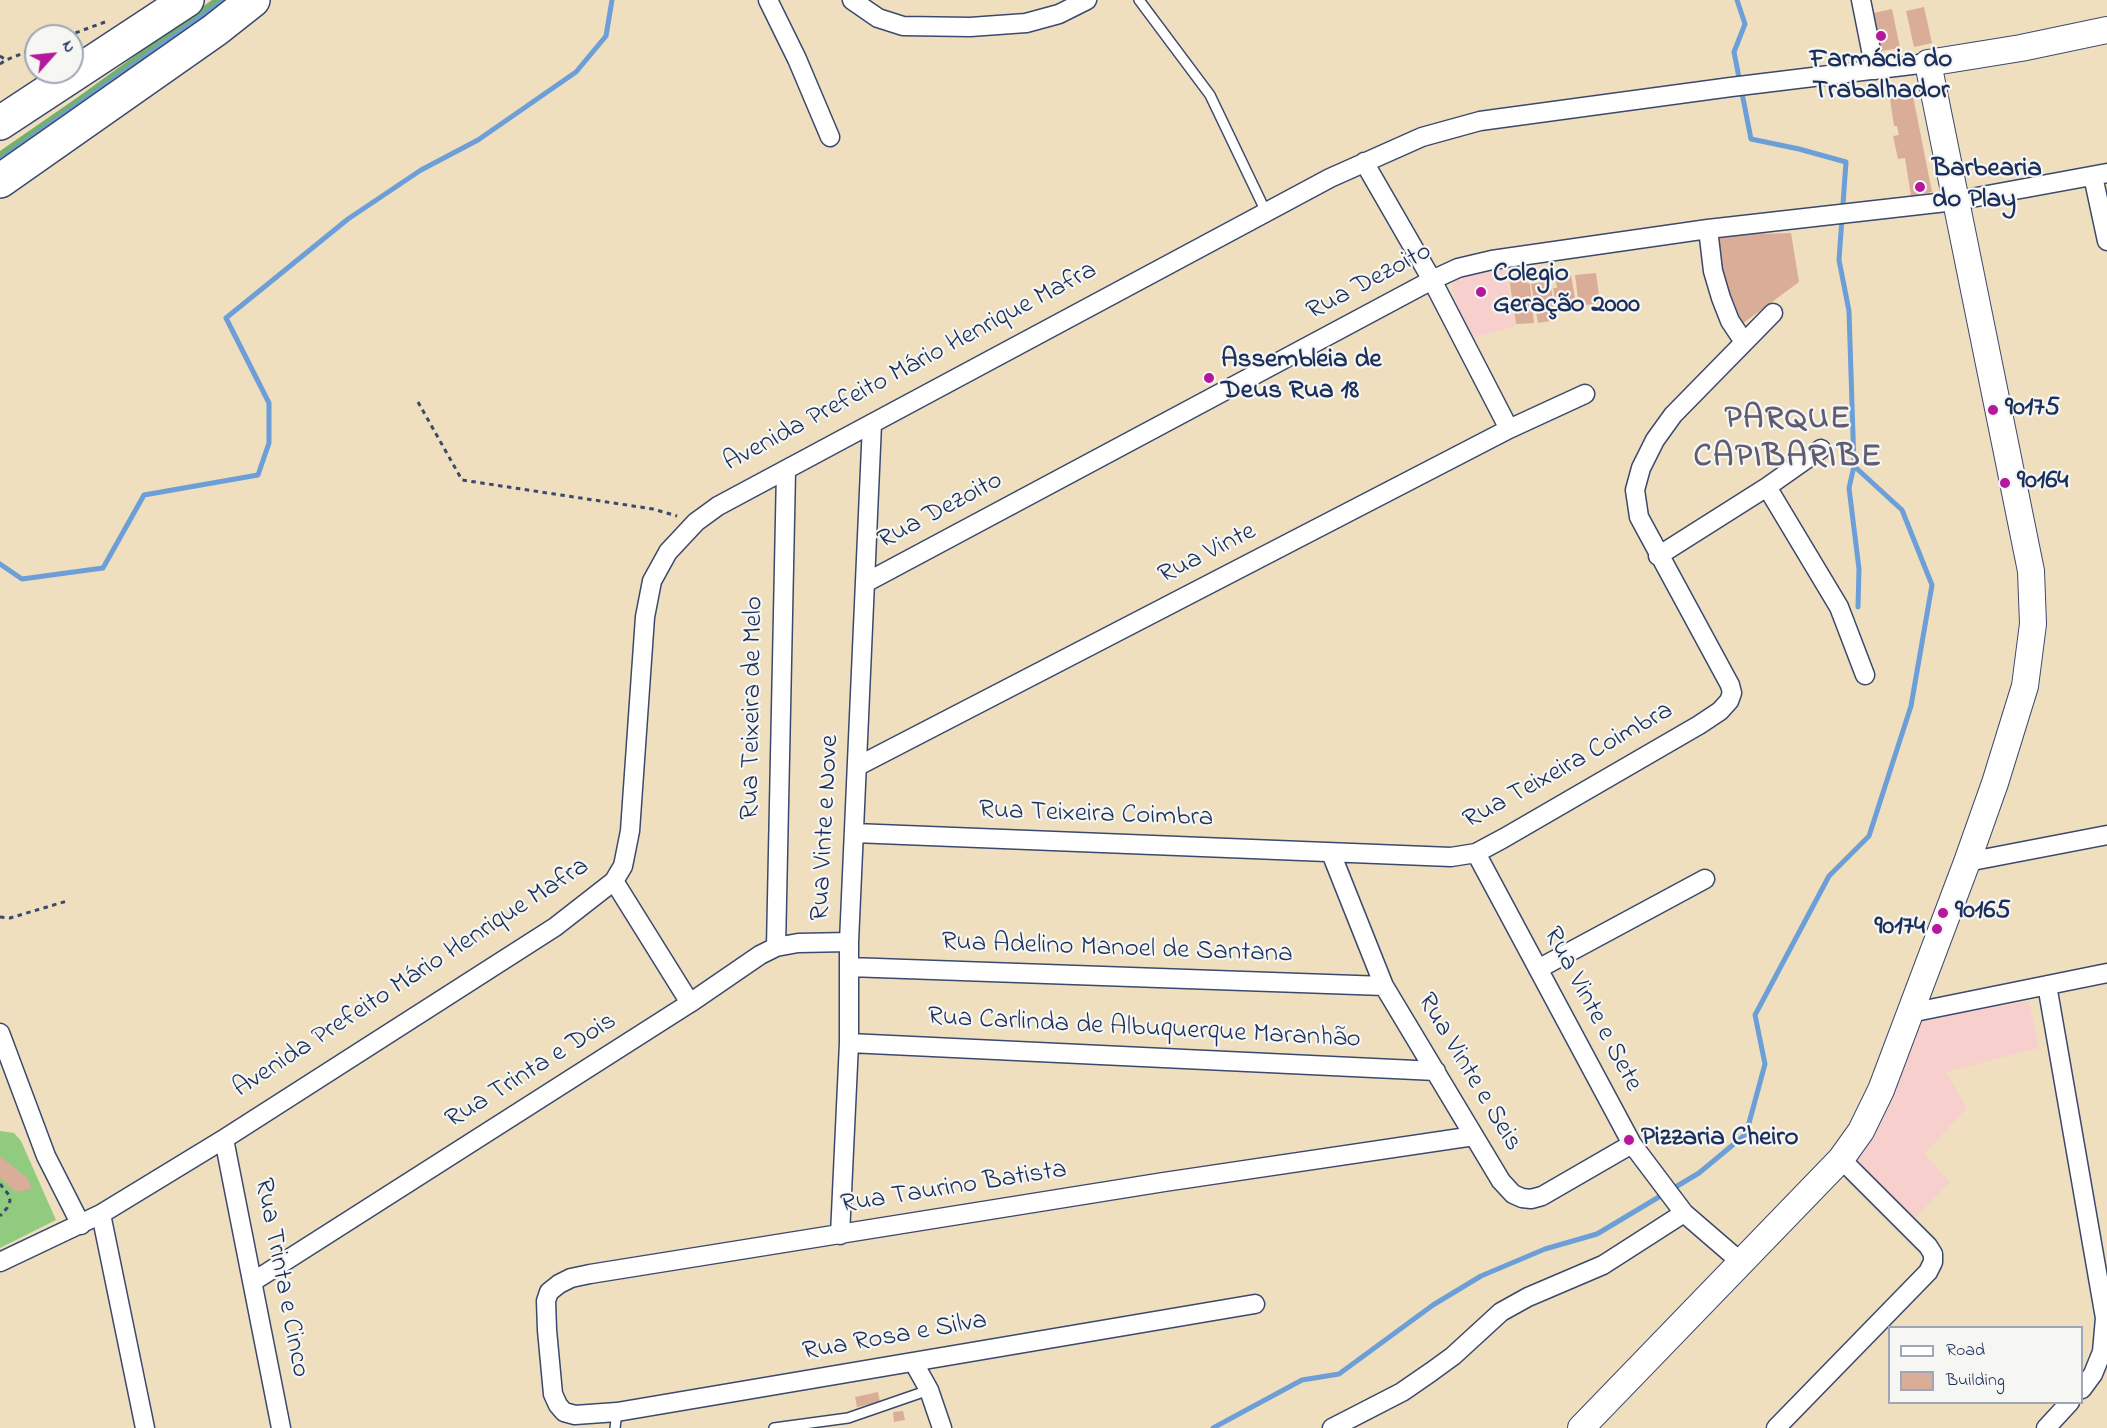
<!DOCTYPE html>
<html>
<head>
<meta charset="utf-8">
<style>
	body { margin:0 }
	#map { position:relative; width:2107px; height:1428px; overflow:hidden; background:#efdfbf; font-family:"Indie Flower",sans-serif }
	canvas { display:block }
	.legend { position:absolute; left:1888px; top:1326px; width:195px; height:78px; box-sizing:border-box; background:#f6f6f2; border:2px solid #9ea6b7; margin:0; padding:8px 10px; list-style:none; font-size:18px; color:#1b2f5e }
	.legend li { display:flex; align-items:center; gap:12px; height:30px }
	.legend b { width:30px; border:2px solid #9ea6b7 }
	.north { position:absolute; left:24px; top:24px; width:60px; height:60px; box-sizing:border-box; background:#f6f6f2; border:2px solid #9ea6b7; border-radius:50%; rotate:63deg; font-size:16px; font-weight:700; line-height:24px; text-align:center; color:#1b2f5e }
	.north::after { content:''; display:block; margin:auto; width:21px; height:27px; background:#b5179e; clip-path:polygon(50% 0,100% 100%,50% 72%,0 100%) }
</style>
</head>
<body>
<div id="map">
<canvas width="2107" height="1428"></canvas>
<ul class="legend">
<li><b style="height:8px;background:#fff"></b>Road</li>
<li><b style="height:16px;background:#daad98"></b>Building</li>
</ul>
<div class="north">N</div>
</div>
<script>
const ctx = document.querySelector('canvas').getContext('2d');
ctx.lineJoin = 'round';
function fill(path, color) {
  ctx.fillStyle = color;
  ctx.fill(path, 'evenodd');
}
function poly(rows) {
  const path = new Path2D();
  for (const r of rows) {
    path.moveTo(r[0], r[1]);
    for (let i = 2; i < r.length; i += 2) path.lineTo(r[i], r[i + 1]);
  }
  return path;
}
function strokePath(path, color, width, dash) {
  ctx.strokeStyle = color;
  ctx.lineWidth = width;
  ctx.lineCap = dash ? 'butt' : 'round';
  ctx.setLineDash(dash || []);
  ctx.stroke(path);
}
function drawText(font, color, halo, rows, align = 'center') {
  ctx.font = font + ' "Indie Flower",sans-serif';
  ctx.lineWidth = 4.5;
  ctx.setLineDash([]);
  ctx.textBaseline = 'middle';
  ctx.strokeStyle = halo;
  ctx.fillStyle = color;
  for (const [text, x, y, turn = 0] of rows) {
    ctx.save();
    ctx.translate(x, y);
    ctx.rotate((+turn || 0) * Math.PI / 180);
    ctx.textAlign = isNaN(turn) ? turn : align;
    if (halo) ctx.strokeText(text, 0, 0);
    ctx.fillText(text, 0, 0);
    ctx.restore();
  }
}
const built = poly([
	[1504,265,1515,326,1474,338,1457,308,1450,276],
	[2029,1001,2039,1048,1946,1072,1967,1108,1924,1154,1950,1182,1911,1222,1853,1169,1916,1021]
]);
const green = poly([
	[0,1131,14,1133,21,1141,56,1220,0,1248]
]);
const forest = poly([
	[212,0,237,0,0,172,0,151,78,97]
]);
const stream = poly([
	[0,160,225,0],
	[1854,466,1849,488,1859,569,1858,607],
	[0,564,22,579,103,568,144,495,258,475,269,443,269,403,226,318,348,219,421,170,478,140,576,72,606,36,612,0],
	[1213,1428,1302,1380,1339,1374,1433,1305,1481,1276,1545,1249,1597,1234,1699,1173,1746,1134,1765,1064,1755,1015,1829,876,1869,836,1911,706,1932,585,1902,510,1854,466,1849,311,1839,260,1846,162,1799,149,1751,139,1734,52,1745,24,1737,0]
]);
const building = poly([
	[1924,7,1932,43,1914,47,1906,11],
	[1892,9,1900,48,1876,52,1869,14],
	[1911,86,1932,192,1911,196,1905,158,1898,159,1893,136,1899,135,1897,126,1894,126,1890,99,1886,100,1885,91],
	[1791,233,1799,282,1738,327,1725,290,1717,235],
	[1596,273,1600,303,1579,306,1575,275],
	[1571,275,1577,310,1557,313,1553,288,1557,288,1555,277],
	[1509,278,1516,278,1530,284,1534,323,1516,324],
	[1550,281,1556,320,1538,323,1531,284],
	[0,1156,27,1178,32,1189,16,1192,0,1178],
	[878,1392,880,1402,857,1407,855,1397],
	[903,1411,905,1420,894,1422,893,1412]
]);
const path = poly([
	[67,36,105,22],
	[0,56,6,60],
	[0,64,6,60,36,48],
	[418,402,462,480,653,509,677,516],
	[0,917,10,918,67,901],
	[0,1184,9,1195,10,1201,7,1208,0,1216]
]);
const lane = poly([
	[1139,0,1210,95,1266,212],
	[615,1428,617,1412],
	[774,1428,848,1418,929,1390]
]);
const street = poly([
	[768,0,797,59,830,137],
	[852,0,878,18,903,26,970,27,1026,23,1059,14,1087,0],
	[1861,0,1875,70],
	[1364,162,1432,280,1509,429],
	[2093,176,2107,241],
	[1708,229,1713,271,1721,298,1730,321,1744,342],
	[1767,487,1839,607,1865,675],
	[1658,556,1767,487,1821,449],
	[865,583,1432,280,1458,268,1492,260,1708,229,1955,201,2107,173],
	[858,766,1509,429,1585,394],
	[854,833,1451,857,1476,853,1504,838,1699,725,1720,711,1729,701,1732,693,1730,685,1639,517,1635,490,1641,468,1655,440,1673,415,1773,313],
	[1331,853,1384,986,1501,1181,1513,1194,1522,1198,1531,1199,1542,1196,1632,1144],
	[1476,853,1632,1144,1684,1213,1742,1263],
	[1967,862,2107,835],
	[614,881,690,1003],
	[776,947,786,471],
	[849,967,1384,986],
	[1538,969,1705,879],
	[2047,985,2105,1318,2102,1352,2093,1374,2082,1389],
	[1910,1013,2107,973],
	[0,1033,46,1156,81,1225],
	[849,1043,1436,1071],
	[224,1139,281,1428],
	[101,1214,145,1428],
	[840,1235,849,1043,849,942,872,424],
	[0,1262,101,1214,224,1139,555,927,614,881,623,866,630,831,645,617,652,581,668,552,696,522,718,506,1330,178,1422,137,1480,121,1731,87,1928,63],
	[254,1281,690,1003,760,955,776,947,798,943,849,942],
	[1255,1304,617,1412,575,1415,564,1412,558,1405,553,1394,547,1330,546,1301,549,1292,559,1284,571,1278,590,1274,1164,1182,1474,1136],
	[914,1363,929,1390,942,1428],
	[1332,1428,1402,1392,1431,1372,1453,1356,1501,1312,1528,1297,1603,1265,1684,1213],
	[1776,1428,1928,1272,1933,1262,1933,1254,1928,1246,1841,1159],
	[2046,1428,2070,1402]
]);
const secondary = poly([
	[1581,1428,1841,1159,1861,1131,1881,1090,1967,862,1995,783,2025,686,2033,624,2031,571,1928,63,2021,48,2107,30]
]);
const highway = poly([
	[0,123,187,0],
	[0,181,215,30,253,0]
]);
const markers = [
	[1881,36,6,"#b5179e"],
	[1920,187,6,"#b5179e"],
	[1481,292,6,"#b5179e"],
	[1209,378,6,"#b5179e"],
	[1993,410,6,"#b5179e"],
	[2005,483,6,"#b5179e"],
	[1943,913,6,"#b5179e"],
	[1937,929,6,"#b5179e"],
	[1629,1140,6,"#b5179e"]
];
const poiNames = [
	["Farmácia do",1881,62,"center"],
	["Trabalhador",1881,93,"center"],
	["Barbearia",1932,171],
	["do Play",1932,202],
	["Colegio",1493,276],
	["Geração 2000",1493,307],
	["Assembleia de",1221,362],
	["Deus Rua 18",1221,393],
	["90175",2005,410],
	["90164",2017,483],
	["90165",1955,913],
	["90174",1925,929,"right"],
	["Pizzaria Cheiro",1641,1140]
];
const streetNames = [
	["Rua Dezoito",1370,283,-28],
	["Avenida Prefeito Mário Henrique Mafra",911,368,-28],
	["Rua Dezoito",941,512,-28],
	["Rua Vinte",1208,555,-27],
	["Rua Teixeira de Melo",754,708,-89],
	["Rua Teixeira Coimbra",1569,767,-29],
	["Rua Teixeira Coimbra",1096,816,2],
	["Rua Vinte e Nove",827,828,-87],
	["Rua Adelino Manoel de Santana",1117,950,2],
	["Avenida Prefeito Mário Henrique Mafra",412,979,-33],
	["Rua Vinte e Sete",1591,1010,62],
	["Rua Carlinda de Albuquerque Maranhão",1144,1030,3],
	["Rua Trinta e Dois",532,1072,-32],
	["Rua Vinte e Seis",1468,1073,59],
	["Rua Taurino Batista",954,1189,-9],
	["Rua Trinta e Cinco",280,1278,79],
	["Rua Rosa e Silva",895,1338,-10]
];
const districtNames = [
	["PARQUE",1788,422],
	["CAPIBARIBE",1788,460]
];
fill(built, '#f7d0ce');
fill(green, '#91cb7f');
fill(forest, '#74af6e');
strokePath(stream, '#6c9fd8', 5);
fill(building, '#daad98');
strokePath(lane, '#3b496d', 12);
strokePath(street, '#3b496d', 21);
strokePath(secondary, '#3b496d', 28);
strokePath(highway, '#3b496d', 36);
strokePath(path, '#3b496d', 3, [4.5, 4.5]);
strokePath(lane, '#fff', 9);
strokePath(street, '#fff', 18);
strokePath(secondary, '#fff', 26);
strokePath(highway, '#fff', 33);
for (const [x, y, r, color] of markers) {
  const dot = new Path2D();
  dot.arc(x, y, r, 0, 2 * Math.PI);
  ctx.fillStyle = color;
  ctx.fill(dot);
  strokePath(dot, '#f6f6f2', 2);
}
drawText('bold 27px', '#1b2f5e', '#f6f6f2', poiNames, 'left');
drawText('27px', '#1b2f5e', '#f6f6f2', streetNames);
ctx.letterSpacing = '1.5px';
drawText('bold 33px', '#5e5b72', '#f6f6f2', districtNames);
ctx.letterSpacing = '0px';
</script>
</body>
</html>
